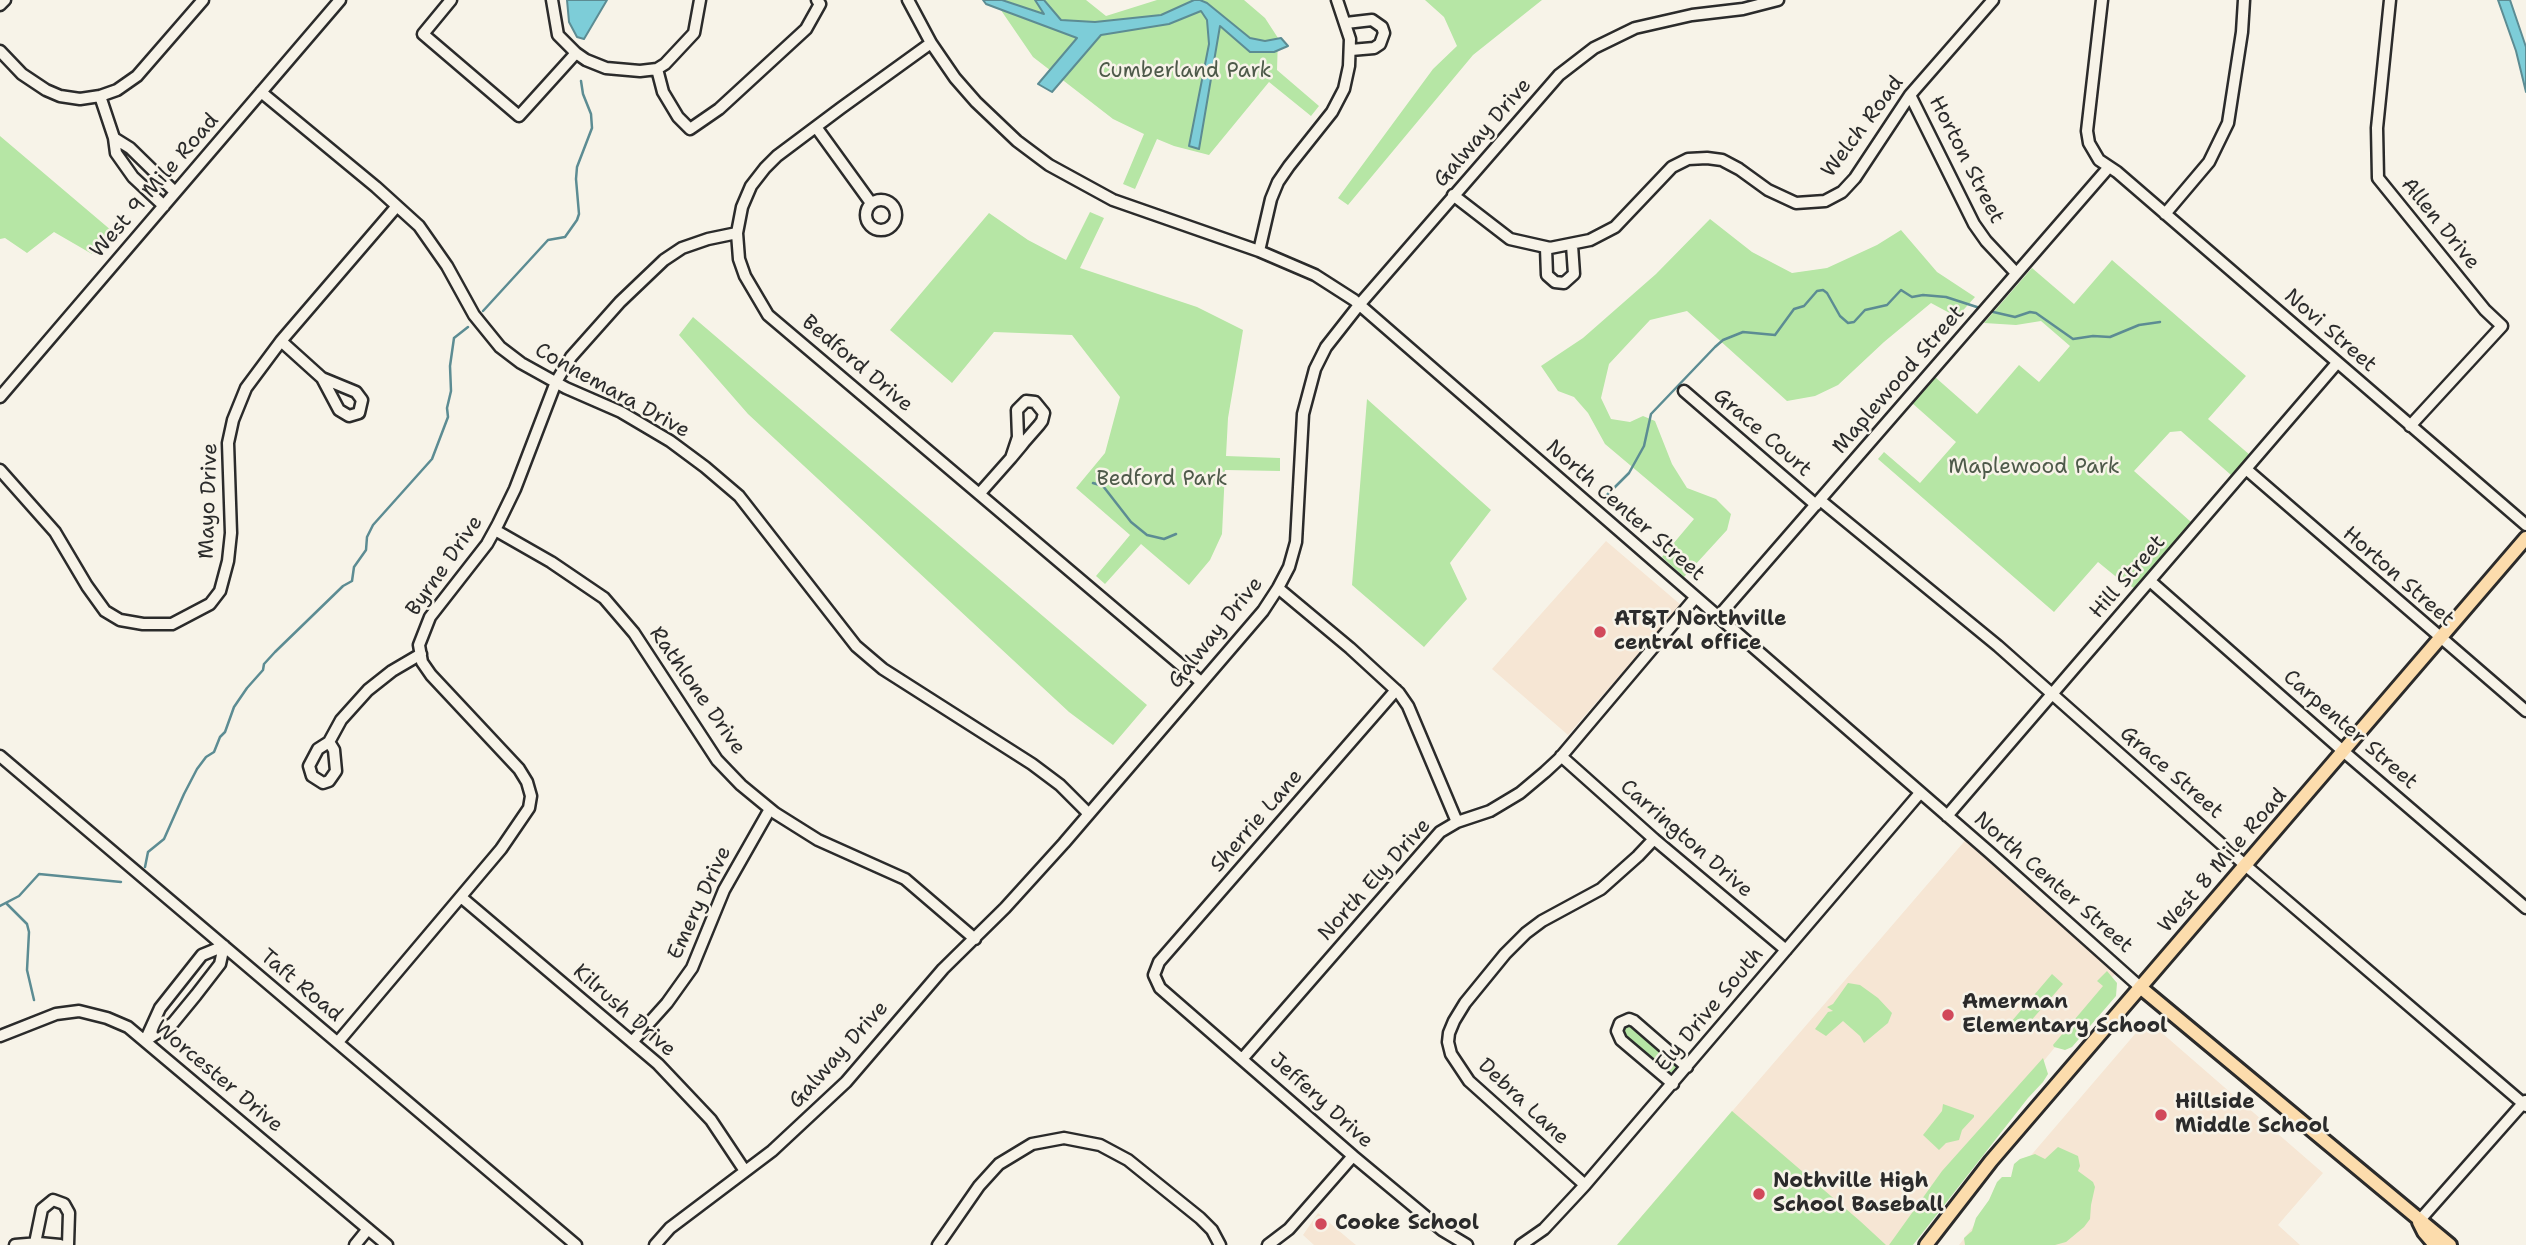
<!DOCTYPE html>
<html>
<head>
<meta charset="utf-8">
<style>
	body { margin:0 }
	canvas { display:block; background:#f7f3e8 }
</style>
</head>
<body>
<canvas width="2526" height="1245"></canvas>
<script>
const ctx = document.querySelector('canvas').getContext('2d');
ctx.lineJoin = 'round';
function fill(path, color) {
  ctx.fillStyle = color;
  ctx.fill(path, 'evenodd');
}
function poly(rows) {
  const path = new Path2D();
  for (const r of rows) {
    if (r.length === 3) {
      path.moveTo(r[0] + r[2], r[1]);
      path.arc(r[0], r[1], r[2], 0, 2 * Math.PI);
      continue;
    }
    path.moveTo(r[0], r[1]);
    for (let i = 2; i < r.length; i += 2) path.lineTo(r[i], r[i + 1]);
  }
  return path;
}
function strokePath(path, color, width, dash) {
  ctx.strokeStyle = color;
  ctx.lineWidth = width;
  ctx.lineCap = dash ? 'butt' : 'round';
  ctx.setLineDash(dash || []);
  ctx.stroke(path);
}
function drawText(font, color, halo, rows, align = 'center') {
  ctx.font = font + ' "Shantell Sans",sans-serif';
  ctx.lineWidth = 5;
  ctx.setLineDash([]);
  ctx.textBaseline = 'middle';
  ctx.strokeStyle = halo;
  ctx.fillStyle = color;
  for (const [text, x, y, turn = 0] of rows) {
    ctx.save();
    ctx.translate(x, y);
    ctx.rotate((+turn || 0) * Math.PI / 180);
    ctx.textAlign = isNaN(turn) ? turn : align;
    if (halo) ctx.strokeText(text, 0, 0);
    ctx.fillText(text, 0, 0);
    ctx.restore();
  }
}
const built = poly([
	[1606,541,1681,605,1568,735,1492,669],
	[1969,836,2119,969,1893,1245,1617,1245],
	[2147,1020,2323,1173,2278,1225,2300,1245,1959,1245,2003,1188],
	[1318,1213,1351,1241,1356,1245,1314,1245,1303,1235]
]);
const green = poly([
	[994,0,1086,0,1106,16,1157,0,1244,0,1265,18,1278,38,1277,70,1319,106,1311,116,1269,82,1209,155,1174,146,1157,139,1135,189,1123,184,1144,134,1113,119,1033,57],
	[1425,0,1542,0,1473,55,1348,205,1338,198,1433,69,1457,46,1444,17],
	[0,136,112,231,92,254,54,232,27,253,5,238,0,239],
	[1090,212,1104,218,1080,268,1197,307,1243,330,1228,418,1226,456,1280,458,1280,471,1225,470,1222,534,1210,560,1189,585,1141,544,1105,584,1096,576,1130,535,1076,488,1105,453,1120,397,1072,335,994,332,952,383,890,330,989,213,1028,240,1066,260],
	[1710,219,1752,252,1792,273,1827,268,1877,245,1901,230,1937,272,1975,297,1957,317,1931,303,1884,342,1838,385,1815,396,1787,401,1687,311,1650,320,1609,364,1601,398,1611,419,1630,422,1643,416,1655,421,1672,464,1687,488,1716,499,1731,514,1727,530,1684,577,1662,557,1694,519,1605,444,1588,413,1574,397,1558,391,1541,366,1583,338,1656,274],
	[2112,260,2246,376,2208,419,2250,455,2231,475,2181,431,2170,432,2134,471,2191,522,2134,588,2120,580,2098,562,2054,612,1878,459,1884,452,1920,483,1956,442,1912,403,1935,377,1977,414,2019,365,2039,382,2070,346,2041,321,2016,325,1984,323,2032,268,2074,304],
	[693,317,1147,705,1113,745,1069,712,748,414,679,335],
	[1367,399,1491,510,1450,563,1467,599,1424,647,1352,585],
	[2107,971,2117,983,2116,996,2072,1047,2065,1050,2054,1047,2053,1045,2103,986,2097,981],
	[2052,974,2063,984,2022,1031,2011,1022],
	[1848,983,1860,985,1878,998,1892,1013,1888,1023,1864,1043,1860,1036,1843,1021,1826,1036,1815,1029,1828,1012,1833,1011,1827,1007,1833,1004],
	[1627,1024,1634,1026,1674,1062,1677,1065,1675,1070,1670,1073,1665,1072,1624,1036,1623,1028],
	[2043,1058,2048,1074,2043,1082,2028,1098,1913,1245,1889,1245,1942,1171],
	[1943,1104,1974,1115,1974,1117,1962,1130,1959,1140,1946,1143,1939,1150,1923,1135,1942,1111],
	[1732,1111,1860,1221,1886,1245,1617,1245],
	[2058,1147,2078,1156,2080,1166,2078,1171,2093,1182,2095,1187,2091,1205,2090,1219,2084,1227,2066,1242,2055,1245,1965,1245,1964,1238,1972,1231,1976,1218,1989,1200,1997,1182,2002,1177,2011,1177,2014,1164,2020,1159,2035,1154,2045,1159]
]);
const water = poly([
	[567,0,607,0,584,39,577,37,569,22,567,0],
	[983,0,1002,0,1044,14,1035,0,1044,0,1061,20,1095,22,1161,15,1194,0,1200,0,1207,3,1250,38,1265,41,1281,38,1288,46,1274,52,1250,52,1220,26,1199,149,1189,146,1209,44,1207,20,1201,11,1169,24,1101,35,1052,92,1038,84,1077,38,986,4,983,0],
	[2498,0,2510,0,2526,47,2526,92,2516,51,2498,0]
]);
const stream = poly([
	[483,311,548,240,565,237,577,220,579,214,576,179,577,167,592,128,591,114,583,94,581,81],
	[1989,311,2015,317,2030,312,2036,313,2073,339,2093,336,2110,337,2139,325,2160,322],
	[1093,483,1103,486,1131,522,1147,535,1164,539,1176,534],
	[1607,495,1629,473,1644,446,1651,414,1715,347,1723,340,1743,332,1775,335,1794,309,1804,306,1817,291,1823,290,1827,293,1840,316,1848,323,1854,322,1865,310,1887,305,1901,290,1912,297,1923,295,1946,297,1983,309],
	[145,867,148,852,164,839,184,794,197,769,206,757,214,752,220,737,225,732,234,707,247,688,263,670,264,664,275,652,343,586,352,581,354,567,366,550,367,537,373,525,432,459,448,417,447,408,451,391,450,366,454,338,468,327],
	[7,904,27,924,29,932,27,970,34,1000],
	[0,906,19,896,39,874,121,882]
]);
const minor = poly([
	[451,0,423,34,519,116,576,53],
	[552,0,558,35,576,53,586,60,606,68,640,71,657,69,665,64,694,33,700,0],
	[908,0,931,43,955,78,976,102,1017,141,1049,165,1113,200,1259,251,1315,275,1354,300,1989,852,2140,987],
	[2102,0,2087,131,2089,143,2099,160,2117,172,2526,525],
	[2390,0,2377,128,2378,178,2485,310,2502,326,2410,426],
	[0,5,5,0],
	[1346,23,1372,20,1382,27,1384,33,1380,44,1374,48,1351,50],
	[931,43,841,108,777,156,765,168,751,186,742,207,737,233,739,259,745,276,768,315,1201,682],
	[0,51,22,74,46,90,60,96,80,99,100,96,117,90,137,76,203,0],
	[657,69,663,92,678,117,690,129,719,109,806,29,820,4,817,0],
	[261,92,376,187,419,226,447,266,474,315,500,347,521,363,566,388,621,412,670,441,705,467,739,496,856,646,883,669,1032,764,1060,785,1089,814],
	[1910,95,1974,224,1986,241,2016,273],
	[100,96,114,138,116,153,133,177,164,206],
	[816,127,871,203],
	[114,138,130,148,175,192],
	[1453,195,1510,239,1550,248,1590,240,1615,227,1672,167,1688,159,1707,158,1722,160,1739,169,1768,190,1796,203,1825,201,1842,192,1855,178,1910,95,1993,0],
	[881,215,15],
	[2165,214,2209,162,2228,123,2242,32,2244,0],
	[1546,248,1547,275,1555,282,1564,283,1574,274,1572,245],
	[1259,251,1271,199,1278,182,1289,166,1332,112,1344,89,1349,66,1350,39,1337,0],
	[281,341,322,378,339,410,349,416,359,413,362,400,356,392,322,378],
	[1684,391,1816,505],
	[0,397,340,0],
	[2246,469,2526,711],
	[0,470,55,532,87,586,105,611,120,620,143,624,172,624,210,604,220,591,228,561,231,533,228,443,233,420,246,388,281,341,397,206],
	[980,493,1011,458,1021,446,1025,441,1039,425,1042,421,1044,413,1035,402,1026,401,1017,410,1018,437,1011,458],
	[1820,500,1998,646,2245,865,2526,1106],
	[495,530,551,562,604,598,634,633,717,760,741,785,775,813,818,840,905,879,975,939],
	[2150,581,2343,751,2526,908],
	[1278,588,1350,648,1399,693,1408,706,1457,822],
	[1718,617,2109,167],
	[1396,690,1159,962,1154,975,1160,988,1353,1156,1442,1230,1467,1245],
	[329,742,341,720,368,690,392,671,421,654],
	[329,742,334,750,336,771,329,781,323,783,312,776,309,766,318,749,329,742],
	[0,756,576,1245],
	[1561,756,1654,839,1786,950],
	[1947,816,2337,363],
	[461,897,658,1064,711,1120,745,1171],
	[0,1036,56,1014,79,1011,107,1018,128,1027,387,1245],
	[146,1040,173,1023,196,995,220,964,224,946],
	[145,1041,160,1008,202,955,224,946],
	[338,1042,501,849,529,808,531,796,527,782,519,769,431,675,422,662,419,645,430,617,487,544,498,524,515,489,556,382,571,357,620,302,664,260,682,248,708,239,737,233],
	[632,1042,667,1003,692,968,724,890,770,809],
	[1243,1058,1440,832,1457,822,1490,811,1520,793,1545,772,1559,759,1695,598],
	[1673,1084,1621,1040,1617,1031,1620,1023,1629,1019,1634,1021,1687,1067],
	[1585,1185,1469,1081,1451,1054,1448,1042,1449,1033,1454,1021,1465,1003,1505,954,1526,933,1542,921,1601,889,1638,856,1654,839],
	[2419,1221,2525,1101],
	[35,1243,42,1209,53,1200,64,1204,69,1213,68,1245],
	[15,1245,39,1243,60,1245],
	[355,1245,368,1229],
	[655,1245,670,1228,772,1151,846,1082,943,969,1005,908,1064,843,1263,611,1278,588,1289,567,1296,542,1303,414,1315,369,1326,347,1359,305,1559,75,1594,48,1635,28,1692,15,1743,9,1778,0],
	[938,1245,979,1186,999,1164,1032,1144,1064,1138,1100,1145,1128,1160,1200,1218,1212,1230,1220,1245],
	[1268,1245,1289,1229,1353,1156],
	[1521,1245,1544,1229,1585,1185,1920,793]
]);
const major = poly([
	[2140,987,2450,1245],
	[2419,1222,2424,1232,2435,1245],
	[1926,1245,1991,1161,2526,538]
]);
const markers = [
	[1600,632,7,"#d1495b"],
	[1948,1015,7,"#d1495b"],
	[2161,1115,7,"#d1495b"],
	[1759,1194,7,"#d1495b"],
	[1321,1224,7,"#d1495b"]
];
const parkNames = [
	["Cumberland Park",1185,72],
	["Maplewood Park",2034,468],
	["Bedford Park",1162,480]
];
const streetNames = [
	["Welch Road",1863,127,-53],
	["Galway Drive",1483,133,-49],
	["Horton Street",1966,160,63],
	["West 9 Mile Road",155,186,-49],
	["Allen Drive",2440,224,51],
	["Novi Street",2330,331,41],
	["Bedford Drive",857,364,40],
	["Maplewood Street",1899,380,-49],
	["Connemara Drive",612,391,29],
	["Grace Court",1762,433,41],
	["Mayo Drive",209,501,-88],
	["North Center Street",1625,511,41],
	["Byrne Drive",445,566,-55],
	["Hill Street",2128,577,-49],
	["Horton Street",2398,577,41],
	["Galway Drive",1216,633,-51],
	["Rathlone Drive",697,691,55],
	["Carpenter Street",2350,730,41],
	["Grace Street",2171,773,41],
	["Sherrie Lane",1257,821,-49],
	["Carrington Drive",1686,839,41],
	["West 8 Mile Road",2223,861,-49],
	["North Ely Drive",1375,880,-48],
	["North Center Street",2053,883,41],
	["Emery Drive",700,903,-65],
	["Taft Road",301,986,40],
	["Ely Drive South",1710,1010,-50],
	["Kilrush Drive",624,1011,41],
	["Galway Drive",839,1055,-48],
	["Worcester Drive",218,1077,40],
	["Jeffery Drive",1321,1101,42],
	["Debra Lane",1523,1102,43]
];
const poiNames = [
	["AT&T Northville",1614,620],
	["central office",1614,644],
	["Amerman",1962,1003],
	["Elementary School",1962,1027],
	["Hillside",2175,1103],
	["Middle School",2175,1127],
	["Nothville High",1773,1182],
	["School Baseball",1773,1206],
	["Cooke School",1335,1224]
];
fill(built, '#f6e6d4');
fill(green, '#b6e6a5');
fill(water, '#7dcdd8');
strokePath(water, '#5c8c93', 2);
strokePath(stream, '#5c8c93', 2.5);
strokePath(minor, '#2b2b2b', 15);
strokePath(major, '#2b2b2b', 18);
strokePath(minor, '#f7f3e8', 10);
strokePath(major, '#fcdcac', 12);
for (const [x, y, r, color] of markers) {
  const dot = new Path2D();
  dot.arc(x, y, r, 0, 2 * Math.PI);
  ctx.fillStyle = color;
  ctx.fill(dot);
  strokePath(dot, '#f7f3e8', 2.5);
}
drawText('21px', '#4e5a4a', '#f7f3e8', parkNames);
drawText('21px', '#2b2b2b', '#f7f3e8', streetNames);
drawText('bold 21px', '#2b2b2b', '#f7f3e8', poiNames, 'left');
</script>
</body>
</html>
